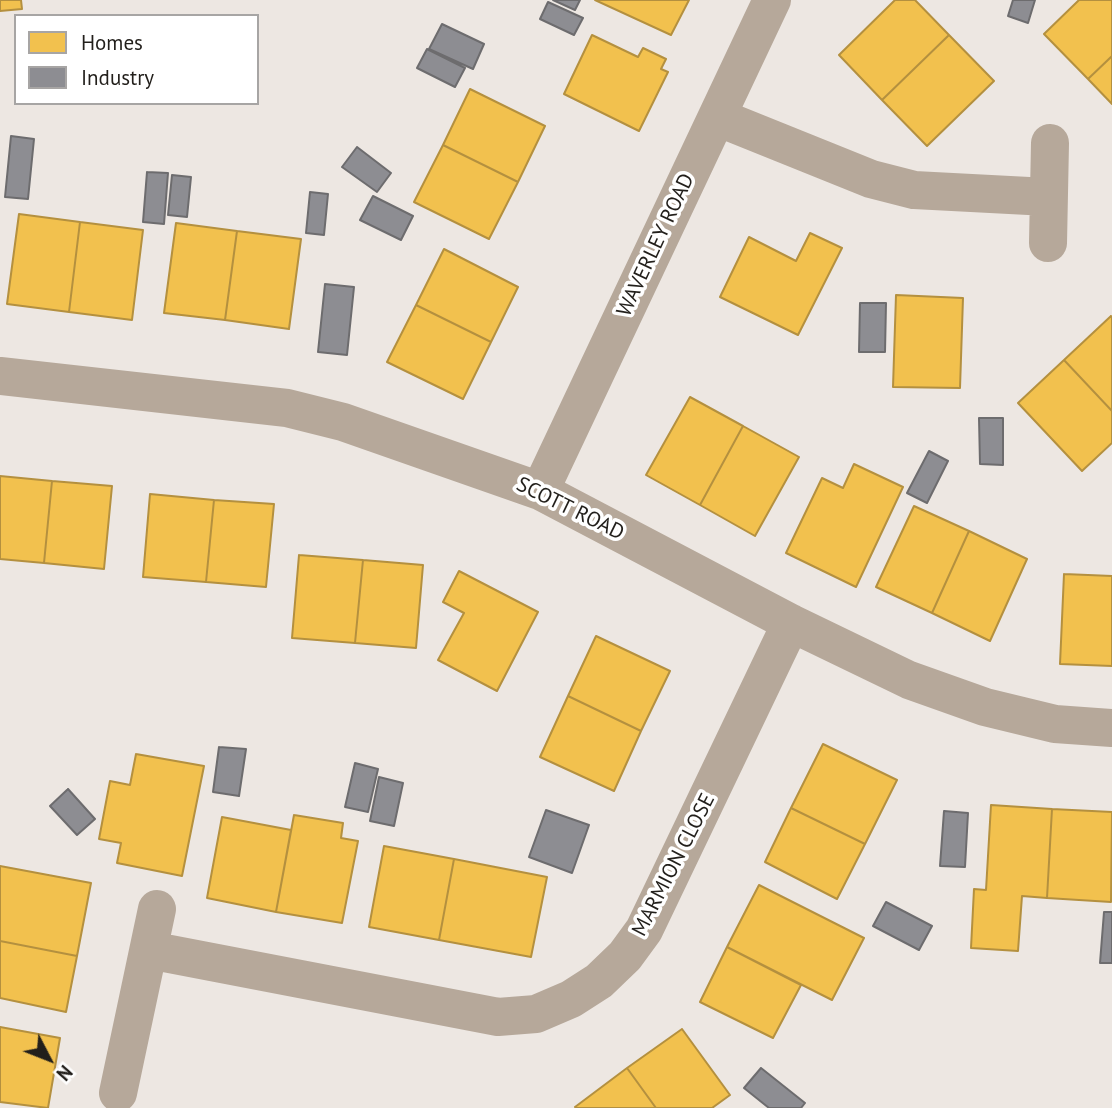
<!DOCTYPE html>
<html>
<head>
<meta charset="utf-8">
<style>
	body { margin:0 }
	#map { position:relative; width:1112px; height:1108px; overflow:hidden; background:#ede7e2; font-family:"PT Sans",sans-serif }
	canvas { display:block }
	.legend { position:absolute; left:14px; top:14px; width:245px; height:91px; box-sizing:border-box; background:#fff; border:2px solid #a7a5a4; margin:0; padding:9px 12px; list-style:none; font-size:21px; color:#221f1b }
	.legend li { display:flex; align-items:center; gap:14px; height:35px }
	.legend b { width:35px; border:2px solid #a7a5a4 }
	.north { position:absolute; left:14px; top:1024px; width:70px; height:70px; -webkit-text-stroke:5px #fff; paint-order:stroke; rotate:132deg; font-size:19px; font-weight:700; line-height:28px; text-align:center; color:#221f1b }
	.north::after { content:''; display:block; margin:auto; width:24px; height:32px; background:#221f1b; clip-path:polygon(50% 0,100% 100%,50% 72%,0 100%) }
</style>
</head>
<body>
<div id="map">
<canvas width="1112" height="1108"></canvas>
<ul class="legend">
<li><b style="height:19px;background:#f2c14e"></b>Homes</li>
<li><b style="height:19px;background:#8d8d92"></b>Industry</li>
</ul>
<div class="north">N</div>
</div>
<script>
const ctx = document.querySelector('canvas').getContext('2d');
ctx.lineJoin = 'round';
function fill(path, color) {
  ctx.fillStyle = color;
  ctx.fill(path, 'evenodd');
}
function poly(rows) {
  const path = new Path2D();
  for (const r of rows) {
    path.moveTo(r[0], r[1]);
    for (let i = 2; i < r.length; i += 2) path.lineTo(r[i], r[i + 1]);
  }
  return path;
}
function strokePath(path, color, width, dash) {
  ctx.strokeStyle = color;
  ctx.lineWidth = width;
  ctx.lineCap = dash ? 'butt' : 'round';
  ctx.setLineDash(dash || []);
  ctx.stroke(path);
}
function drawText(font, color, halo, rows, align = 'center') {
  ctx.font = font + ' "PT Sans",sans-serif';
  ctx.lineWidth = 7;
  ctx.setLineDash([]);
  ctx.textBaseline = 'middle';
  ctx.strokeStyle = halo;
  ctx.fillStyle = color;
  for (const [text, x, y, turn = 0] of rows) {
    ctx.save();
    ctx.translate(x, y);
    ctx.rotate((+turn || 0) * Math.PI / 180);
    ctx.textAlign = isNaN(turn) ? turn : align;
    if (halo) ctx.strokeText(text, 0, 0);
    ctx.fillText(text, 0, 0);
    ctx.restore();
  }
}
const homes = poly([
	[0,0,21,0,22,9,0,11,0,0],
	[595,0,689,0,671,35,595,0],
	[895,0,915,0,949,35,882,100,839,55,895,0],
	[1079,0,1112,0,1112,56,1088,79,1044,34,1079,0],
	[592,35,638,57,643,48,666,59,661,69,668,72,639,131,564,94,592,35],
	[949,35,994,81,927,146,882,100,949,35],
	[1112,56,1112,104,1088,79,1112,56],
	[470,89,545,126,518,182,443,145,470,89],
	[443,145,518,182,489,239,414,202,443,145],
	[19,214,80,222,69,312,7,304,19,214],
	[80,222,143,230,132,320,69,312,80,222],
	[176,223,237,231,225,320,164,313,176,223],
	[237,231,301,239,289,329,225,320,237,231],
	[810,233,842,248,798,335,720,297,749,237,796,261,810,233],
	[444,249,518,287,491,342,416,305,444,249],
	[896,295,963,298,960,388,893,387,896,295],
	[416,305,491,342,463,399,387,362,416,305],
	[1111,316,1112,318,1112,411,1064,360,1111,316],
	[1064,360,1112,411,1112,443,1082,471,1018,403,1064,360],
	[690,397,743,426,700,505,646,475,690,397],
	[743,426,799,457,755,536,700,505,743,426],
	[854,464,903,487,856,587,786,553,822,478,843,488,854,464],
	[0,476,52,481,44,563,0,559,0,476],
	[52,481,112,486,104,569,44,563,52,481],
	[150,494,214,500,206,582,143,577,150,494],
	[214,500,274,504,266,587,206,582,214,500],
	[914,506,969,531,932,613,876,587,914,506],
	[969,531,1027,559,990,641,932,613,969,531],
	[299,555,363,560,355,643,292,638,299,555],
	[363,560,423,565,416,648,355,643,363,560],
	[459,571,538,612,497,691,438,660,464,613,443,602,459,571],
	[1064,574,1112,576,1112,666,1060,664,1064,574],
	[596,636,670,671,641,731,568,696,596,636],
	[568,696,641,731,614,791,540,757,568,696],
	[823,744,897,780,865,844,791,808,823,744],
	[136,754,204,766,182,876,117,863,121,843,99,839,110,781,130,785,136,754],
	[991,805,1052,809,1047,898,1022,896,1018,951,971,948,974,889,986,890,991,805],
	[791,808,865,844,837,899,765,862,791,808],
	[1052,809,1112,812,1111,902,1047,898,1052,809],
	[294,815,343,823,341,838,358,841,342,923,276,912,294,815],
	[222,817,291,830,276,912,207,898,222,817],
	[384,846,454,859,439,940,369,927,384,846],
	[454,859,547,877,531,957,439,940,454,859],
	[0,866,91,883,77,956,0,941,0,866],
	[759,885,864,938,832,1000,727,947,759,885],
	[0,941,77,956,66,1012,0,998,0,941],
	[727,947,801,985,773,1038,700,1002,727,947],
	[0,1027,60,1038,48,1108,0,1102,0,1027],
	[682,1029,730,1095,712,1108,656,1108,627,1068,682,1029],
	[627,1068,656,1108,576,1108,575,1107,627,1068]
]);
const industry = poly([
	[553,0,580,0,575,10,553,0],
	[1013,0,1035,0,1028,23,1008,16,1013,0],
	[548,2,583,18,574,35,540,19,548,2],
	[442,24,484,44,473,69,429,49,442,24],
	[427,49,465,68,455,87,417,68,427,49],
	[11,136,34,139,28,199,5,197,11,136],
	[357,147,391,173,377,192,342,167,357,147],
	[147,172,168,173,164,224,143,222,147,172],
	[172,175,191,177,187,217,168,215,172,175],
	[310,192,328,194,324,235,306,233,310,192],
	[373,196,413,216,401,240,360,220,373,196],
	[325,284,354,287,347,355,318,352,325,284],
	[860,303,886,303,885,352,859,352,860,303],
	[979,418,1003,418,1003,465,980,464,979,418],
	[929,451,948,461,927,503,907,493,929,451],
	[219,747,246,749,239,796,213,792,219,747],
	[355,763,378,769,368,812,345,807,355,763],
	[379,777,403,783,394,826,370,821,379,777],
	[68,789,95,819,77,835,50,806,68,789],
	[546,810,589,825,572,873,529,857,546,810],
	[944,811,968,813,965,867,940,866,944,811],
	[886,902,932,926,919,950,873,926,886,902],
	[1104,912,1112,912,1112,963,1100,963,1104,912],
	[761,1068,805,1103,801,1108,769,1108,744,1088,761,1068]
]);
const street = poly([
	[717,117,871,179,914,190,1048,197],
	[1048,243,1050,143],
	[0,376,287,408,343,422,540,491,791,623,909,680,985,707,1055,724,1112,728],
	[540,491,772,0],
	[149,950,498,1017,536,1014,571,999,599,981,625,956,644,930,791,623],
	[118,1093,157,909]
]);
const streetNames = [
	["WAVERLEY ROAD",656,245,-65],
	["SCOTT ROAD",570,509,26],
	["MARMION CLOSE",674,865,-63]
];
fill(homes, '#f2c14e');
strokePath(homes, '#b4903f', 2);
fill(industry, '#8d8d92');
strokePath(industry, '#6d6c6e', 2);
strokePath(street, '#b6a89a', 38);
drawText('21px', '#221f1b', '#fff', streetNames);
</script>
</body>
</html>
